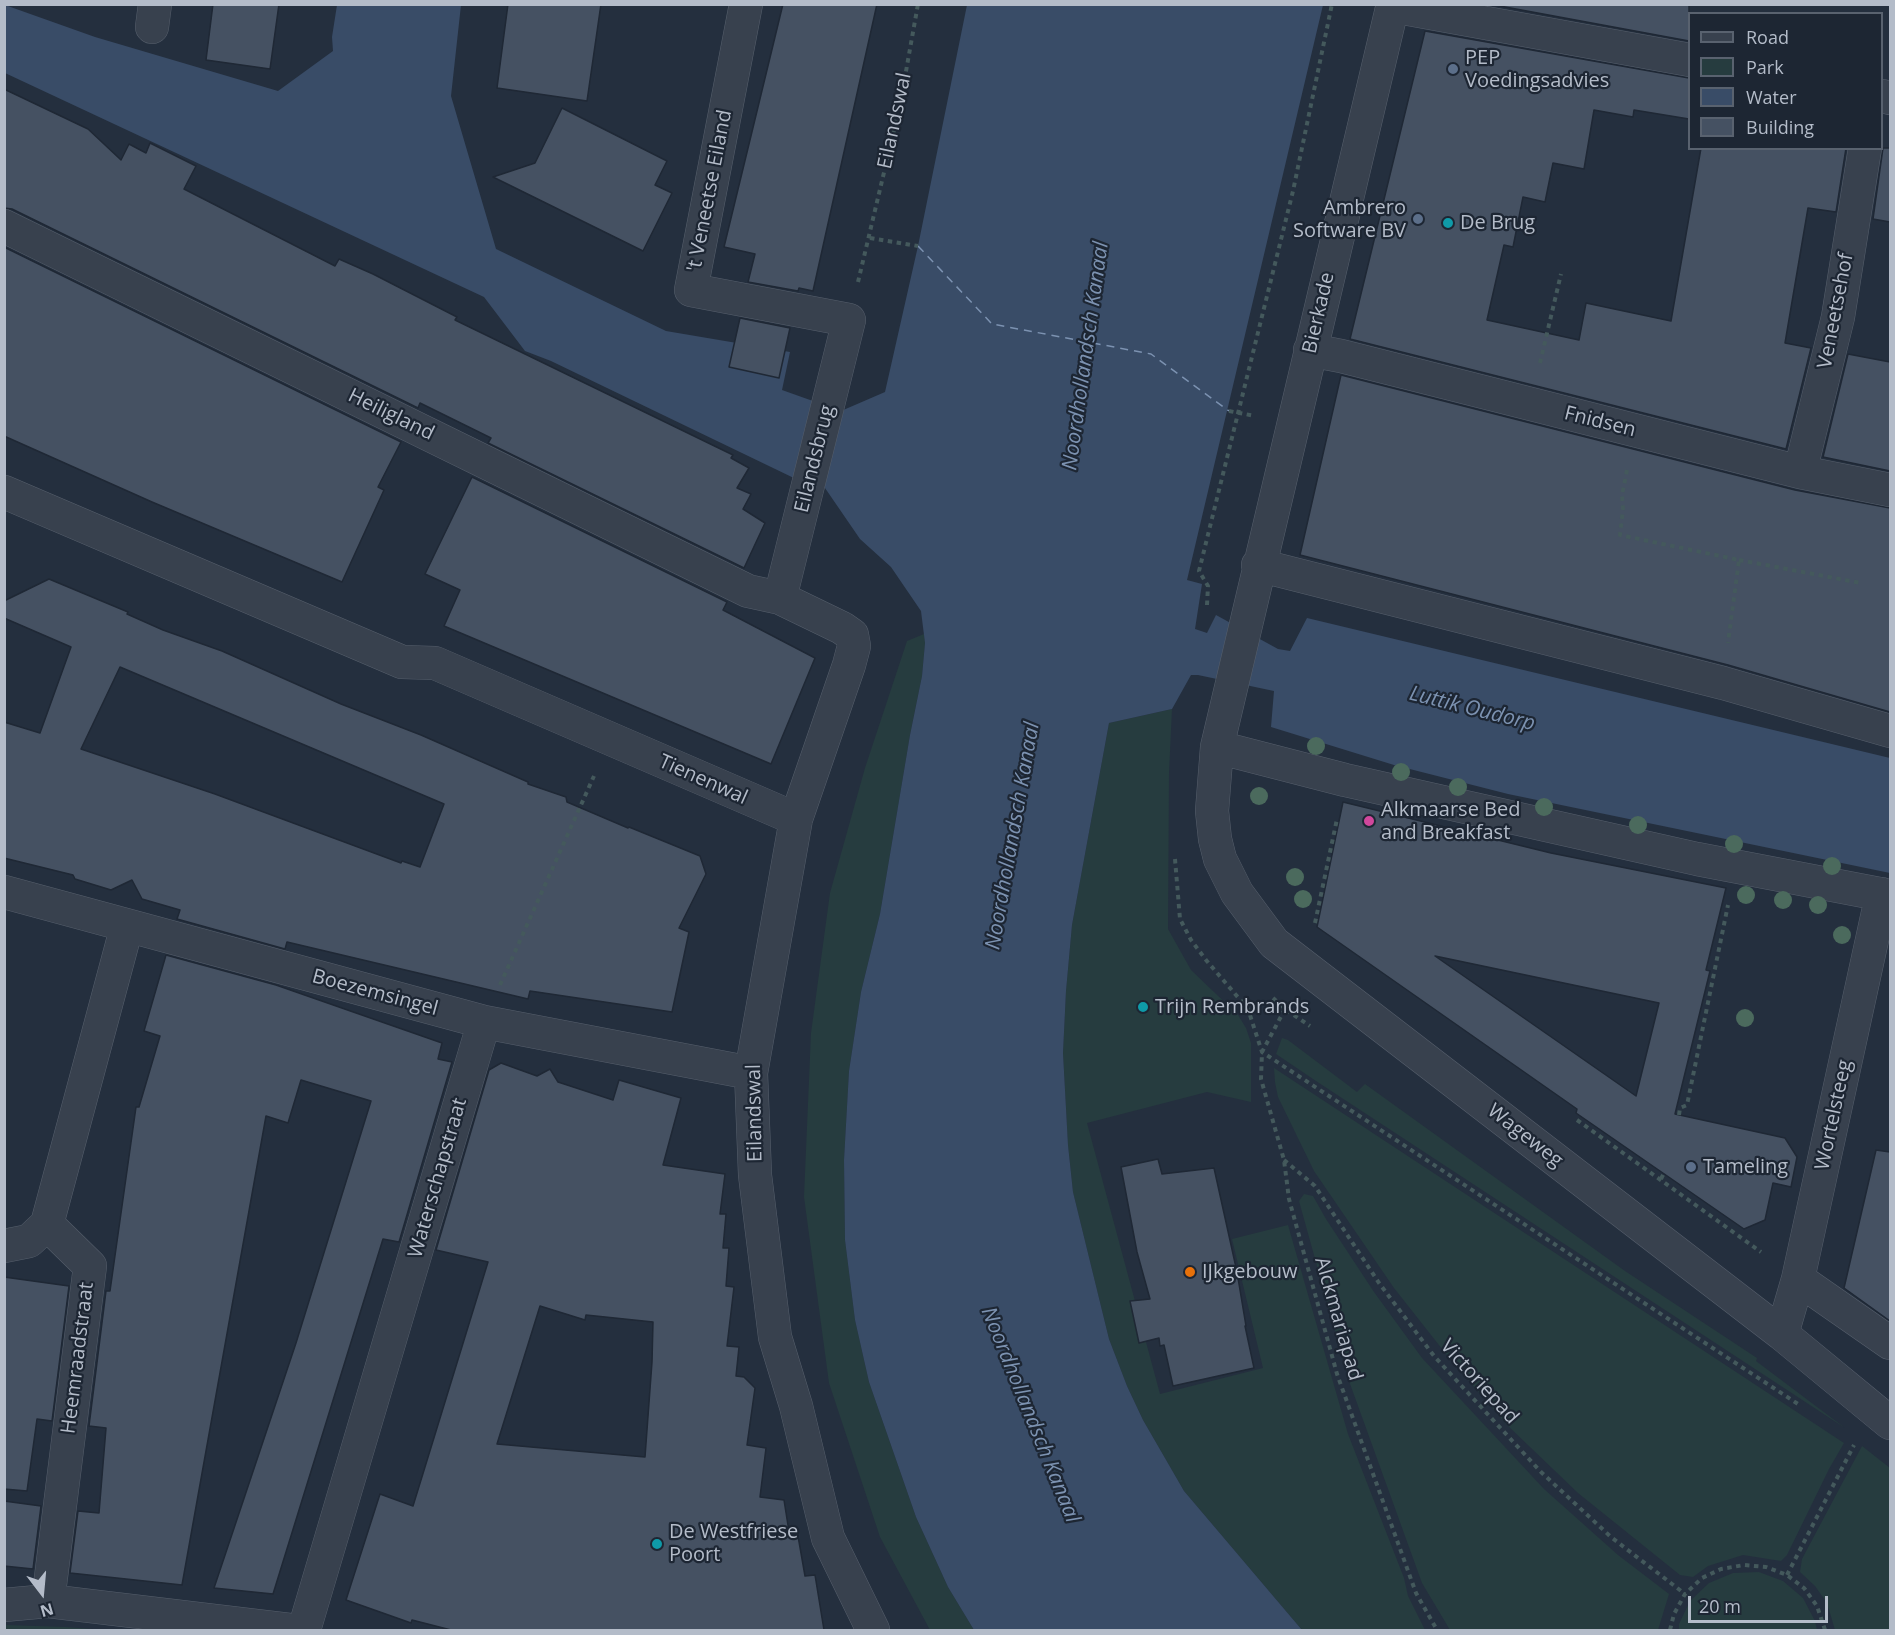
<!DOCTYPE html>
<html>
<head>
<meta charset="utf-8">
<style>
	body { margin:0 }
	#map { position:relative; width:1895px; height:1635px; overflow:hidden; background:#242f3e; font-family:"Open Sans",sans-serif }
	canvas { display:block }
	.frame { position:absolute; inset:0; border:6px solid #b4bcc9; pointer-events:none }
	.legend { position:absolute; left:1688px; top:12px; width:195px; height:138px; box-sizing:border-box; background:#1d2633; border:2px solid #59626f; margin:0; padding:8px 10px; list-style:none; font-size:18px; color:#b4bcc9 }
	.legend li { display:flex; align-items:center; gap:12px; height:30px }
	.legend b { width:30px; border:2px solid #59626f }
	.north { position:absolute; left:12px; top:1563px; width:60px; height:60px; -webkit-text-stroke:4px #1d2633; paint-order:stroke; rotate:164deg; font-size:16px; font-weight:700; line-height:24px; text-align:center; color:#b4bcc9 }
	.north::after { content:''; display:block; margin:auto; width:21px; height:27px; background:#b4bcc9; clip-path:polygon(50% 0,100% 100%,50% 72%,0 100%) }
	.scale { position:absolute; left:1688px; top:1596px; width:140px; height:27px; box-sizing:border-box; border:3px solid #b4bcc9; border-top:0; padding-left:8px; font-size:18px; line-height:21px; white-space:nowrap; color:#b4bcc9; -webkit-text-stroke:4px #1d2633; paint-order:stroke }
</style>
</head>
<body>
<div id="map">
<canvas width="1895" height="1635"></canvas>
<div class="frame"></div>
<ul class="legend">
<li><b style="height:8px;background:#38414e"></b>Road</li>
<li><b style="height:16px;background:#263c3f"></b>Park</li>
<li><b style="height:16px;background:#394c67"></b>Water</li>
<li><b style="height:16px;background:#455162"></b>Building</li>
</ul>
<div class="north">N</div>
<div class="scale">20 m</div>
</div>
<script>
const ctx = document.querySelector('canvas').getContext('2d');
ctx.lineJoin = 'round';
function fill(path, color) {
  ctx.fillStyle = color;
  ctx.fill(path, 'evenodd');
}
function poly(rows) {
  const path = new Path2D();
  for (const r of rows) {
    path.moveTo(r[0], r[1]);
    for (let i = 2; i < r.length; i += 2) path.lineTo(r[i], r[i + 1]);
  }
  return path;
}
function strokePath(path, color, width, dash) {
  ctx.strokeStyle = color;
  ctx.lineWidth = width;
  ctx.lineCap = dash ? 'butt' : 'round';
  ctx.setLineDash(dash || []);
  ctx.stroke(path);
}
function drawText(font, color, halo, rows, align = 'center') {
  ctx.font = font + ' "Open Sans",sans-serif';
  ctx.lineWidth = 4.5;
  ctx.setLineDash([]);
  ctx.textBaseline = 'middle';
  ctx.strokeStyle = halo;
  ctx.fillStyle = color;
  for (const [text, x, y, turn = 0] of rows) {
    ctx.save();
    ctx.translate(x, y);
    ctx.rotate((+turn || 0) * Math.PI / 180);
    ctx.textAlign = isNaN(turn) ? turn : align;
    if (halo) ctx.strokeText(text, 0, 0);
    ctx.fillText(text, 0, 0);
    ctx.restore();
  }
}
const green = poly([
	[924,634,925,643,922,676,910,735,880,914,861,992,849,1071,844,1160,845,1240,855,1320,869,1382,916,1517,948,1587,974,1630,930,1630,880,1537,829,1383,804,1197,811,1033,830,893,865,768,907,641],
	[1172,709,1169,773,1168,929,1191,970,1238,1015,1246,1028,1251,1043,1251,1102,1207,1092,1087,1123,1160,1394,1263,1368,1232,1239,1288,1225,1348,1434,1404,1578,1408,1596,1425,1630,1302,1630,1184,1491,1143,1420,1127,1386,1109,1339,1073,1192,1068,1145,1063,1053,1066,991,1072,925,1109,723],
	[1282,1038,1288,1040,1357,1092,1365,1084,1625,1271,1757,1358,1756,1361,1845,1428,1316,1081,1276,1054],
	[1274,1068,1844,1443,1829,1469,1787,1555,1781,1561,1743,1555,1708,1566,1693,1577,1680,1575,1578,1493,1506,1424,1446,1354,1394,1288,1314,1171,1278,1097,1275,1082],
	[1304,1194,1313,1196,1326,1219,1374,1292,1422,1358,1544,1489,1618,1555,1669,1594,1658,1630,1450,1630,1422,1583,1349,1381,1299,1201],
	[1862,1446,1890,1468,1890,1630,1835,1630,1827,1603,1815,1586,1800,1572,1802,1559],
	[1759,1572,1783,1581,1803,1598,1815,1621,1817,1630,1679,1630,1679,1624,1690,1601,1709,1583,1733,1573],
	[5,1625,66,1627,106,1630,5,1630]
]);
const water = poly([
	[5,5,95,37,278,91,333,51,332,37,337,5,461,5,451,96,496,249,666,331,790,352,782,390,841,411,885,392,918,246,967,5,1323,5,1187,580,1202,584,1195,629,1207,633,1216,615,1278,649,1290,651,1307,618,1890,758,1890,873,1508,794,1394,765,1271,727,1274,691,1198,675,1191,675,1172,709,1109,723,1072,925,1066,991,1063,1053,1068,1145,1073,1192,1109,1339,1127,1386,1143,1420,1184,1491,1302,1630,974,1630,948,1587,916,1517,869,1382,855,1320,845,1240,844,1160,849,1071,861,992,880,914,910,735,922,676,925,643,921,611,891,567,860,539,825,488,798,480,551,361,525,351,484,297,5,73]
]);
const ferry = poly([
	[918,246,992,324,1151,354,1229,411]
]);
const building = poly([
	[213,4,279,4,270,69,206,60,213,4],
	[508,4,601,4,587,101,497,88,508,4],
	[783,4,877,4,813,291,799,288,798,291,748,282,755,254,724,247,783,4],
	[1489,4,1689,4,1689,41,1489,4],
	[1425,31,1689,78,1689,119,1634,110,1633,117,1594,110,1584,169,1553,163,1545,202,1523,197,1513,247,1504,245,1487,320,1579,340,1586,303,1671,321,1701,148,1846,148,1836,212,1808,208,1785,343,1811,348,1786,449,1350,339,1425,31],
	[4,89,88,129,121,160,129,144,146,153,150,143,196,166,184,189,335,266,339,259,373,274,457,317,455,320,733,455,731,458,749,468,737,488,751,494,743,509,765,523,744,568,488,443,491,438,420,403,418,408,12,209,4,208,4,89],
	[562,108,667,161,655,185,672,193,643,251,493,177,535,163,562,108],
	[1883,148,1890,148,1890,222,1873,219,1883,148],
	[4,247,401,442,378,487,384,490,342,582,152,502,4,436,4,247],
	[740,318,790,328,779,378,729,367,740,318],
	[1848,354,1890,362,1890,471,1823,457,1848,354],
	[1341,375,1795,490,1890,508,1890,712,1728,665,1300,555,1341,375],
	[472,477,727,602,723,610,815,658,771,764,444,626,460,590,425,574,472,477],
	[49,579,128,612,127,614,163,630,222,651,341,704,421,735,528,782,528,784,566,797,567,802,628,828,629,827,700,856,706,874,679,928,689,932,672,1012,530,991,528,999,287,942,285,949,177,919,180,910,142,899,132,880,111,890,75,879,73,875,4,858,4,722,40,733,71,647,4,618,4,601,49,579],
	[120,667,444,804,420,867,402,861,401,863,215,794,81,749,120,667],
	[1343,802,1551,853,1726,888,1706,970,1710,971,1675,1114,1785,1138,1797,1157,1791,1187,1773,1183,1765,1220,1744,1229,1576,1113,1577,1109,1317,927,1343,802],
	[1435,956,1659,1003,1636,1096,1435,956],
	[166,955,276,985,442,1043,438,1059,452,1062,399,1242,383,1239,273,1594,214,1588,296,1343,371,1101,301,1080,288,1123,266,1116,182,1585,70,1573,78,1511,99,1513,106,1428,89,1426,106,1291,110,1291,136,1107,139,1107,160,1036,144,1031,166,955],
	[501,1063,537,1076,550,1069,558,1082,613,1100,619,1080,681,1098,663,1165,725,1174,720,1214,726,1214,723,1248,729,1248,726,1286,734,1287,727,1346,739,1347,736,1376,744,1377,755,1388,747,1445,766,1448,760,1497,784,1500,790,1538,798,1536,805,1576,815,1575,824,1630,451,1630,412,1620,411,1623,346,1600,380,1494,413,1506,488,1262,436,1250,489,1070,501,1063],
	[540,1306,585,1320,586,1315,653,1322,652,1362,645,1457,497,1444,540,1306],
	[1876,1150,1890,1152,1890,1321,1844,1288,1876,1150],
	[1158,1159,1162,1174,1214,1168,1237,1272,1246,1326,1245,1326,1254,1368,1173,1386,1164,1345,1160,1346,1159,1338,1139,1343,1130,1301,1150,1299,1137,1252,1121,1167,1158,1159],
	[4,1277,69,1286,52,1421,37,1419,27,1491,4,1489,4,1277],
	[4,1501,41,1506,33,1569,4,1566,4,1501]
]);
const path = poly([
	[870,238,918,246],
	[858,282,900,105,918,4],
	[1540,363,1561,274],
	[1229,411,1255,416],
	[1627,470,1622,495,1623,509,1620,535,1739,560,1728,643],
	[1739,560,1861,583],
	[1207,605,1208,586,1199,571,1293,191,1332,4],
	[1175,859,1180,919,1191,940,1206,960,1248,1009,1262,1052,1798,1404],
	[1315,923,1337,819],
	[500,985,594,776],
	[1273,998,1285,1009,1310,1026],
	[1285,1009,1262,1052,1261,1079,1284,1160,1289,1199,1337,1374,1416,1593,1437,1630],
	[1679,1115,1680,1108,1687,1105,1728,905],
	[1577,1120,1761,1252],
	[1284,1160,1315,1186,1379,1283,1434,1356,1541,1472,1611,1537,1685,1594],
	[1661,1179,1664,1173],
	[1787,1575,1854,1445],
	[1670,1630,1674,1614,1685,1594,1702,1578,1721,1569,1744,1565,1766,1567,1787,1575,1804,1588,1817,1606,1825,1630]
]);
const minor = poly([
	[746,4,691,290,849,320,780,598],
	[1393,4,1217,747,1212,811,1215,839,1220,859,1237,893,1274,943,1782,1334,1890,1423],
	[1392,6,1690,60],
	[152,27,155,4],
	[1882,96,1890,98],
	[4,226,748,591,780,598,842,628,852,635,854,646,849,665,796,819,751,1073,755,1175,775,1337,796,1406,828,1538,873,1630],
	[1310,350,1341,356,1800,472,1890,490],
	[1800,472,1838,317,1865,148],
	[4,492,402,662,435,663,796,819],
	[1258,565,1723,683,1890,731],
	[1217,747,1345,780,1697,859,1890,896],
	[4,892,484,1022,751,1073],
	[4,1246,29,1241,47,1224],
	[1798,1279,1890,1343],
	[1782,1334,1798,1279,1882,894],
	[48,1601,90,1266,47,1224,127,926],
	[4,1605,48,1601,290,1630],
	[304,1630,484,1022]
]);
const trees = [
	[1316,746],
	[1401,772],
	[1458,787],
	[1259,796],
	[1544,807],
	[1638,825],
	[1734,844],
	[1832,866],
	[1295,877],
	[1746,895],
	[1303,899],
	[1783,900],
	[1818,905],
	[1842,935],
	[1745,1018]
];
const markers = [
	[1453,69,6,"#5c6f8a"],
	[1418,219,6,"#5c6f8a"],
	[1448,223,6,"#0f9aa8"],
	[1369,821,6,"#d1479c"],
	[1143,1007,6,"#0f9aa8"],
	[1691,1167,6,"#5c6f8a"],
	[1190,1272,6,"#e8710a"],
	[657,1544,6,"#0f9aa8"]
];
const poiNames = [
	["PEP",1465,58],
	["Voedingsadvies",1465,81],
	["Ambrero",1406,208,"right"],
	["Software BV",1406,231,"right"],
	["De Brug",1460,223],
	["Alkmaarse Bed",1381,810],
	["and Breakfast",1381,833],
	["Trijn Rembrands",1155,1007],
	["Tameling",1703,1167],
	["IJkgebouw",1202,1272],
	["De Westfriese",669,1532],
	["Poort",669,1555]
];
const streetNames = [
	["Eilandswal",895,121,-78],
	["'t Veneetse Eiland",710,191,-79],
	["Veneetsehof",1836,311,-79],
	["Bierkade",1319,313,-77],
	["Heiligland",391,415,26],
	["Fnidsen",1600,422,14],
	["Eilandsbrug",815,459,-76],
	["Tienenwal",703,780,24],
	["Boezemsingel",375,993,15],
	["Eilandswal",755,1113,-91],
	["Wortelsteeg",1834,1115,-78],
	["Wageweg",1525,1136,38],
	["Waterschapstraat",438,1178,-74],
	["Alckmariapad",1338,1319,74],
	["Heemraadstraat",78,1358,-83],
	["Victoriepad",1479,1382,48]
];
const waterNames = [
	["Noordhollandsch Kanaal",1086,356,-82],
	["Luttik Oudorp",1472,709,14],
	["Noordhollandsch Kanaal",1013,836,-80],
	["Noordhollandsch Kanaal",1030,1415,68]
];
fill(green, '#263c3f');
fill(water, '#394c67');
strokePath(ferry, '#7c92b1', 1.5, [8, 6]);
fill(building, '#455162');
strokePath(building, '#1f2835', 1.5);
strokePath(minor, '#565f6c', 34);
strokePath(path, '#44595c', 4, [4.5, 4.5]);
strokePath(minor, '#38414e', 33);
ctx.fillStyle = '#4b6a5d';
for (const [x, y] of trees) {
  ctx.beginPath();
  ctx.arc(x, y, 9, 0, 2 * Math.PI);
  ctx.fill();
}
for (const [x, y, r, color] of markers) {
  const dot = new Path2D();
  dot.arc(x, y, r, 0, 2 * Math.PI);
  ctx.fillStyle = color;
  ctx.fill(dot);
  strokePath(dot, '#1d2633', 2);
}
drawText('20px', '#b4bcc9', '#1d2633', poiNames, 'left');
drawText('20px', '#b4bcc9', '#1d2633', streetNames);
drawText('italic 21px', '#7c92b1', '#1d2633', waterNames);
</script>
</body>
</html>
